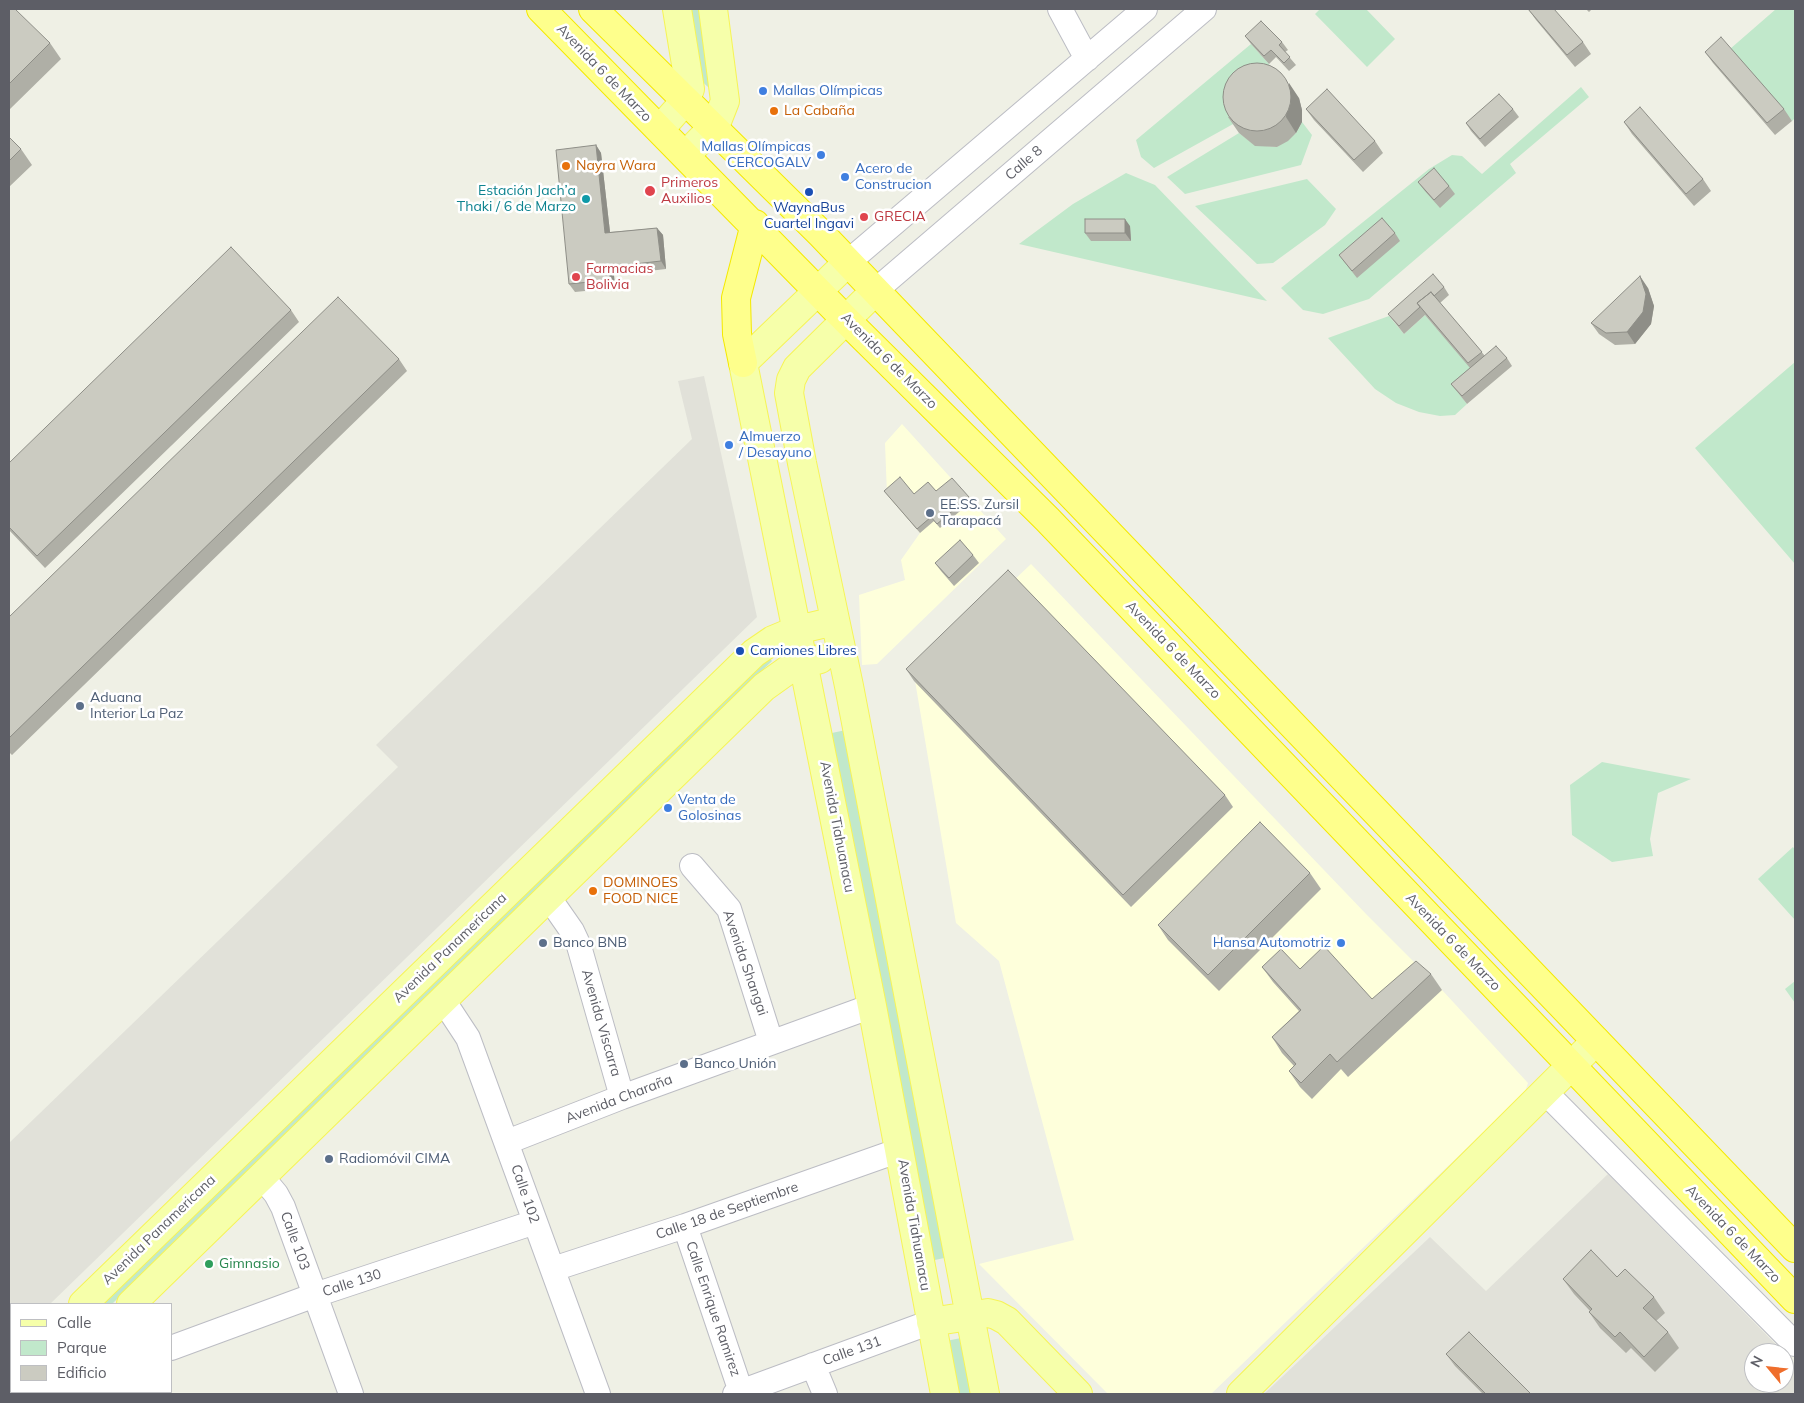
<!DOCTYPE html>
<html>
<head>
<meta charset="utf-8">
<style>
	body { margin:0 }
	#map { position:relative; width:1804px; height:1403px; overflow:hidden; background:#eff0e5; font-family:Mulish,sans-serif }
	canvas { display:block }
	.frame { position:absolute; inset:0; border:10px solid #5d5e66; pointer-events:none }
	.legend { position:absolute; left:10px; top:1303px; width:162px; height:90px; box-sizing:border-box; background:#fff; border:1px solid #bebfc2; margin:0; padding:6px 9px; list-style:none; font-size:15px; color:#5d5e66 }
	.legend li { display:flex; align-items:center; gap:10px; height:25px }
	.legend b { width:25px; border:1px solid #bebfc2 }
	.north { position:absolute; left:1744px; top:1343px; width:50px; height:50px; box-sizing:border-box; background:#fff; border:1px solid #bebfc2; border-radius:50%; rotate:298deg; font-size:14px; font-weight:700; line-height:20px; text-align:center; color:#5d5e66 }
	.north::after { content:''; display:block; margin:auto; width:18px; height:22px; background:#ef6e2c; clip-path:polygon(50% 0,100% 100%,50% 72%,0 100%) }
</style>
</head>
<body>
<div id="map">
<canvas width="1804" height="1403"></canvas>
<div class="frame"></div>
<ul class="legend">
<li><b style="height:6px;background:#f6ffaa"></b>Calle</li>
<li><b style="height:14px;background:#c1e8cb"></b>Parque</li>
<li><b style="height:14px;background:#cbcbc1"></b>Edificio</li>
</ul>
<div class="north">N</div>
</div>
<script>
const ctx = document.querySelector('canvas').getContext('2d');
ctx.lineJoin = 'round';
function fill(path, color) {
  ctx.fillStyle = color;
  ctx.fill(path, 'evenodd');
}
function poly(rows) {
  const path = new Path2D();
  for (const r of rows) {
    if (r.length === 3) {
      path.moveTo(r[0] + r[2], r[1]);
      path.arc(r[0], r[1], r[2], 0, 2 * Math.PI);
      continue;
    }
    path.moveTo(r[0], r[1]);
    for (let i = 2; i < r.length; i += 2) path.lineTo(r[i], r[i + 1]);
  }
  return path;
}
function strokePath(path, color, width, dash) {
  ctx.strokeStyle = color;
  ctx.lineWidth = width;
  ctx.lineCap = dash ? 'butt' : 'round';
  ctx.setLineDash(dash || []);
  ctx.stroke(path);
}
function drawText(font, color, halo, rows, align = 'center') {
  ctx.font = font + ' Mulish,sans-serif';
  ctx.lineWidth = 5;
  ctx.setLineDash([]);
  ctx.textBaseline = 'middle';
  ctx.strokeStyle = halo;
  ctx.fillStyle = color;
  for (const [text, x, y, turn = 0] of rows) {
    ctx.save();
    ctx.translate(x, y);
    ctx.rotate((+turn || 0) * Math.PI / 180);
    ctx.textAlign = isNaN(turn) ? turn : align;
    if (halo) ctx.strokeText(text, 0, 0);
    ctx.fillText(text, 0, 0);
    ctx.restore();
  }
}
const commercial = poly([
	[902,424,1006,539,877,664,862,665,859,595,905,580,901,560,920,533,887,495,885,443],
	[1031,564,1367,915,1442,990,1528,1083,1525,1092,1211,1394,1108,1394,979,1264,1074,1240,999,961,956,923,914,675]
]);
const industrial = poly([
	[704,376,757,617,50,1304,11,1304,11,1342,9,1345,9,1143,398,767,376,745,692,439,678,381],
	[1608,1174,1795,1364,1795,1394,1264,1394,1430,1237,1486,1291],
	[1754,1353,1784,1353,1784,1383,1754,1383]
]);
const green = poly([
	[690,9,704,9,711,73,708,87,697,77],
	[1320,9,1366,9,1395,39,1367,67,1315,14],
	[1776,9,1795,9,1795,118,1792,121,1730,49],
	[1251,44,1269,64,1271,79,1235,123,1154,168,1141,157,1136,140],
	[1581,87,1589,97,1510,164,1516,173,1369,299,1323,314,1303,310,1281,288,1429,169,1452,155,1462,156,1482,174],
	[1302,122,1312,135,1301,165,1185,194,1167,177,1239,133,1255,145,1277,147,1296,133],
	[1126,173,1155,185,1267,301,1019,244,1073,204],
	[1307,179,1336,209,1325,225,1273,263,1257,264,1195,206],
	[1425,315,1477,375,1457,391,1467,404,1455,415,1440,416,1419,412,1396,403,1375,389,1328,338,1389,316,1404,334],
	[1795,362,1795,564,1695,448],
	[765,653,772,661,112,1304,97,1304],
	[846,730,949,1257,930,1261,827,734],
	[1602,762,1691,779,1658,793,1650,839,1653,856,1612,862,1572,835,1570,785],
	[1793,847,1795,850,1795,920,1758,879],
	[1795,981,1795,1003,1785,989],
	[966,1337,977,1394,956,1394,946,1341]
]);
const minor = poly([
	[1060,9,1087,59],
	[847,263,1145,9],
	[875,291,1204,9],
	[692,866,729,909,771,1042],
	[549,898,572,931,579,946,622,1097],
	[443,1000,468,1038,598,1394],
	[1545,1092,1795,1344],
	[507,1142,622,1097,872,1006],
	[261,1176,276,1194,283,1207,351,1394],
	[685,1226,741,1392],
	[553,1269,685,1226,900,1150],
	[171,1348,315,1295,535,1222],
	[813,1365,825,1394],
	[103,1392,104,1394],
	[735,1394,931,1322]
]);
const major = poly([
	[660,129,685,101,690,89,677,9],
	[686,155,716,124,725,101,713,9],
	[847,263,743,363,872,1006,945,1394],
	[875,291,797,368,791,380,789,393,802,463,849,686,985,1394],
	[83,1304,754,653,773,640,797,630,835,621],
	[131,1304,764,687,792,667,820,659],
	[931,1322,988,1313,996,1315,1007,1321,1078,1394],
	[9,1376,11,1374],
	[39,1394,41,1392],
	[1241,1394,1596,1041]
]);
const highway = poly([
	[541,9,846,320,1047,519,1795,1299],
	[593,9,821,234,1795,1248],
	[743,363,737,334,736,298,755,224]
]);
const wall = poly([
	[9,9,50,43,61,59,9,110],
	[1528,9,1583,42,1591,54,1575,67,1536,20],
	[1586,9,1592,9,1589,12],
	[1245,36,1282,42,1288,50,1285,52,1296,65,1289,71,1276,57,1269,64,1251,44],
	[1705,52,1784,109,1792,121,1775,135,1713,63],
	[1299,98,1302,110,1302,122,1296,133,1288,141,1277,147,1255,146,1239,133,1228,117],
	[1306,109,1375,141,1383,153,1363,172,1314,120],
	[1513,109,1519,117,1485,147,1471,131,1466,123],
	[1624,122,1703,179,1711,191,1694,206,1632,134],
	[9,137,21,149,32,165,9,187],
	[596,145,601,153,610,232,657,228,663,235,666,269,614,275,615,288,575,292,569,284],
	[1418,182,1449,186,1455,194,1440,208,1424,190],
	[1130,226,1131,241,1091,241,1085,233],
	[1395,233,1400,241,1357,278,1339,255],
	[1444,287,1449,295,1440,303,1485,356,1507,358,1512,366,1467,404,1451,384,1470,368,1425,315,1404,334,1388,314],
	[1648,288,1654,306,1651,324,1635,344,1615,345,1599,334,1591,323],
	[291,310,299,322,45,568,9,530,9,463],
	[399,359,407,371,12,755,9,752,9,617],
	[884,491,914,494,936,491,969,497,972,501,940,528,934,521,920,533],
	[973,555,979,563,954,586,941,571,935,563],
	[906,669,1225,795,1233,807,1131,907,914,681],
	[1310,873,1321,889,1219,991,1168,940,1158,925],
	[1262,967,1300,969,1372,999,1431,974,1442,990,1348,1077,1341,1069,1312,1099,1300,1087,1289,1071,1294,1066,1282,1053,1272,1037,1299,1011,1273,982],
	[1617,1277,1654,1297,1665,1313,1656,1321,1668,1332,1679,1348,1655,1372,1631,1348,1626,1353,1600,1328,1589,1312,1590,1311,1574,1294,1563,1279],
	[1446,1354,1531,1394,1483,1394,1455,1366]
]);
const shadedWall = poly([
	[1289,83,1299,98,1302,110,1302,122,1296,133,1286,117],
	[596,145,601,153,611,241,605,233],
	[1125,219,1130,226,1131,241,1125,233],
	[657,228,663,235,666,269,661,261],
	[608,267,614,275,615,288,610,280],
	[1640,276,1648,288,1654,306,1651,324,1635,344,1627,332]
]);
const building = poly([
	[9,9,15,9,50,43,9,84,9,9],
	[1528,9,1554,9,1583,42,1567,55,1528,9],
	[1261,21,1282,42,1279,45,1290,57,1284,63,1271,50,1264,56,1245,36,1261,21],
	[1721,37,1784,109,1767,123,1705,52,1721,37],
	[1257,97,34],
	[1327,89,1375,141,1354,160,1306,109,1327,89],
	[1499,94,1513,109,1480,139,1466,123,1499,94],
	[1640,107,1703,179,1686,194,1624,122,1640,107],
	[9,137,21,149,9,161,9,137],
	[596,145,605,233,657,228,661,261,608,267,610,280,569,284,556,150,596,145],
	[1434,168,1449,186,1434,200,1418,182,1434,168],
	[1382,218,1395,233,1352,271,1339,255,1382,218],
	[1085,219,1125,219,1125,233,1085,233,1085,219],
	[231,247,291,310,37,556,9,527,9,463,231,247],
	[1433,274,1444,287,1434,296,1431,292,1417,303,1420,307,1399,326,1388,314,1433,274],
	[1640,276,1646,294,1643,312,1627,332,1606,333,1591,323,1640,276],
	[1431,292,1482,352,1468,363,1417,303,1431,292],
	[338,297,399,359,9,738,9,617,338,297],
	[1496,346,1507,358,1462,396,1451,384,1496,346],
	[900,477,914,494,928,482,936,491,952,478,969,497,937,524,931,517,917,529,884,491,900,477],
	[960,540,973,555,949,578,935,563,960,540],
	[1008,570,1225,795,1123,895,906,669,1008,570],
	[1260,822,1310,873,1208,975,1158,925,1260,822],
	[1324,946,1372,999,1416,961,1431,974,1337,1062,1330,1054,1301,1083,1289,1071,1296,1064,1272,1037,1301,1010,1262,967,1281,949,1300,969,1324,946],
	[1591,1250,1617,1277,1625,1269,1654,1297,1643,1308,1668,1332,1644,1357,1620,1332,1615,1337,1589,1312,1592,1309,1563,1279,1591,1250],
	[1469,1332,1531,1394,1486,1394,1446,1354,1469,1332]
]);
const markers = [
	[763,91,5,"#3f7fe0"],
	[774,111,5,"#e8710a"],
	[821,155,5,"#3f7fe0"],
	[566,166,5,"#e8710a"],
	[845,177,5,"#3f7fe0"],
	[650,191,6,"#e0444e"],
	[809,192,5,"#1a4fb4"],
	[586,199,5,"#0f9aa8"],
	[864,217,5,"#e0444e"],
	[576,277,5,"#e0444e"],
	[729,445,5,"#3f7fe0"],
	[930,513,5,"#5c6f8a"],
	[740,651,5,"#1a4fb4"],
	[80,706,5,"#5c6f8a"],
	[668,808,5,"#3f7fe0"],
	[593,891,5,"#e8710a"],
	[543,943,5,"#5c6f8a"],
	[1341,943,5,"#3f7fe0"],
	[684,1064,5,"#5c6f8a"],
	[329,1159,5,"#5c6f8a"],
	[209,1264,5,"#2e9e5b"]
];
const streetNames = [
	["Avenida 6 de Marzo",604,73,46],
	["Calle 8",1024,163,-41],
	["Avenida 6 de Marzo",889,361,45],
	["Avenida 6 de Marzo",1173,650,46],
	["Avenida Tiahuanacu",837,827,79],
	["Avenida 6 de Marzo",1453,942,46],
	["Avenida Panamericana",450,948,-44],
	["Avenida Shangai",745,963,71],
	["Avenida Viscarra",601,1023,74],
	["Avenida Charaña",619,1099,-21],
	["Calle 102",525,1194,71],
	["Calle 18 de Septiembre",727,1211,-19],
	["Avenida Tiahuanacu",914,1225,80],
	["Avenida Panamericana",159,1230,-44],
	["Avenida 6 de Marzo",1733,1234,46],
	["Calle 103",295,1241,70],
	["Calle 130",352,1283,-18],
	["Calle Enrique Ramirez",713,1309,71],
	["Calle 131",852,1351,-20]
];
const shopNames = [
	["Mallas Olímpicas",773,91],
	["Mallas Olímpicas",811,147,"right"],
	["CERCOGALV",811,163,"right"],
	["Acero de",855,169],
	["Construcion",855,185],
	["Almuerzo",739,437],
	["/ Desayuno",739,453],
	["Venta de",678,800],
	["Golosinas",678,816],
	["Hansa Automotriz",1331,943,"right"]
];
const foodNames = [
	["La Cabaña",784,111],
	["Nayra Wara",576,166],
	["DOMINOES",603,883],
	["FOOD NICE",603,899]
];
const healthNames = [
	["Primeros",661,183],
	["Auxilios",661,199],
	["GRECIA",874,217],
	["Farmacias",586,269],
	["Bolivia",586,285]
];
const cultureNames = [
	["Estación Jach’a",576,191],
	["Thaki / 6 de Marzo",576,207]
];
const transitNames = [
	["WaynaBus",809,208],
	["Cuartel Ingavi",809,224],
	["Camiones Libres",750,651,"left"]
];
const serviceNames = [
	["EE.SS. Zursil",940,505],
	["Tarapacá",940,521],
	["Aduana",90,698],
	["Interior La Paz",90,714],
	["Banco BNB",553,943],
	["Banco Unión",694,1064],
	["Radiomóvil CIMA",339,1159]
];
const leisureNames = [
	["Gimnasio",219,1264]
];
fill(commercial, '#feffdb');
fill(industrial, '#e1e1d9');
fill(green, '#c1e8cb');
strokePath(minor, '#bcbdc4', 26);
strokePath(major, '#f6f457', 30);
strokePath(highway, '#f4e900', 30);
strokePath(minor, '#fff', 24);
strokePath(major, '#f6ffaa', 28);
strokePath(highway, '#feff8c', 28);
fill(wall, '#afafa6');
fill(shadedWall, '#8e8e87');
fill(building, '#cbcbc1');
strokePath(building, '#8e8e87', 1);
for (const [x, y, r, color] of markers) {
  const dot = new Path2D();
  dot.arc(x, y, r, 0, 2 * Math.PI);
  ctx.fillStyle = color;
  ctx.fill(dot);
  strokePath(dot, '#fff', 2);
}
drawText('14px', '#5d5e66', '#fff', streetNames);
drawText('14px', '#366cbe', '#fff', shopNames, 'left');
drawText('14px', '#c56008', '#fff', foodNames, 'left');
drawText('14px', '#be3a42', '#fff', healthNames, 'left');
drawText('14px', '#0d838f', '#fff', cultureNames, 'right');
drawText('14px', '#164399', '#fff', transitNames);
drawText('14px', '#4e5e75', '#fff', serviceNames, 'left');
drawText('14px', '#27864d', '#fff', leisureNames, 'left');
</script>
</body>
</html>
